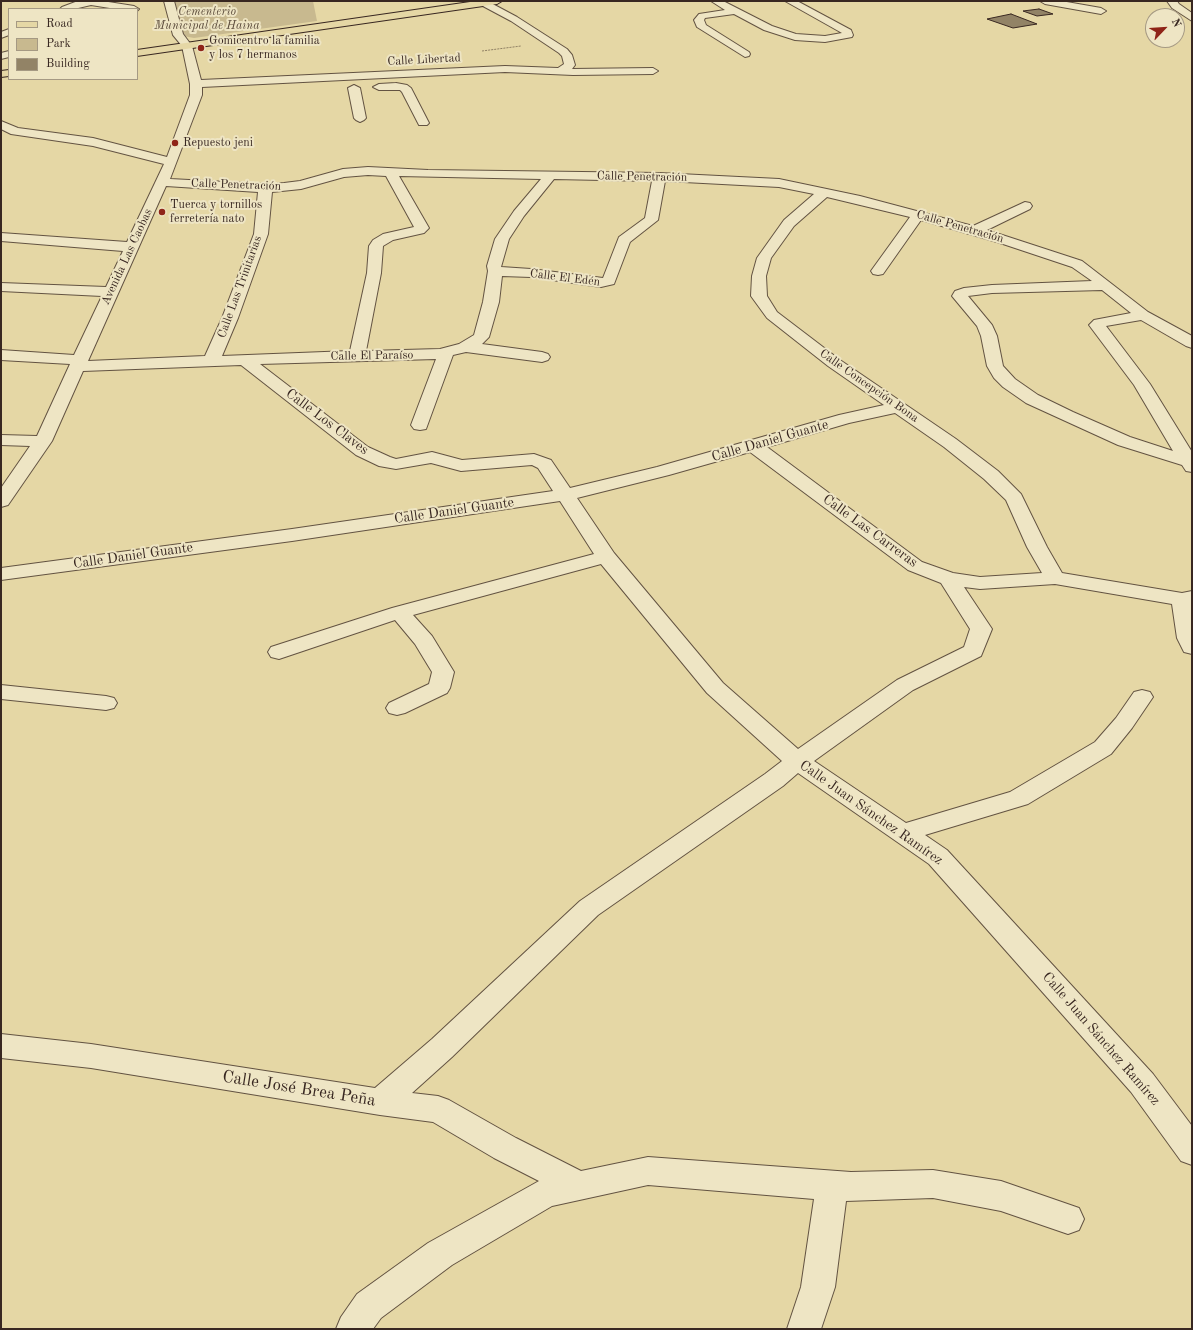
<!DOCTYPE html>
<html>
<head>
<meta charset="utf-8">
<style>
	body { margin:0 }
	#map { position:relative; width:1193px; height:1330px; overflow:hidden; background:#e5d7a5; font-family:"Old Standard TT",serif }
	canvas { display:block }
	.frame { position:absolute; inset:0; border:2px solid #382721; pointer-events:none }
	.legend { position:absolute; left:8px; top:8px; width:130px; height:72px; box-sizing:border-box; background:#eee5c4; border:1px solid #a59983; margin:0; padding:5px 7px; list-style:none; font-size:12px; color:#382721 }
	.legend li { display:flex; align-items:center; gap:8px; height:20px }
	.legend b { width:20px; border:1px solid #a59983 }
	.north { position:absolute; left:1145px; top:8px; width:40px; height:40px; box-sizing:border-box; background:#eee5c4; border:1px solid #a59983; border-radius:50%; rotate:65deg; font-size:11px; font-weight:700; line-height:16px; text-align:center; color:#382721 }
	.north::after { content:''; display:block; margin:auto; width:14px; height:18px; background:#8f2418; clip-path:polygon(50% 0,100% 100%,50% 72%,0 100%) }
</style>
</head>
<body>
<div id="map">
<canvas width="1193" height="1330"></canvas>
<div class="frame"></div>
<ul class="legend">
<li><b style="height:5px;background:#e5d7a5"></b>Road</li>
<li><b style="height:11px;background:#c8b98f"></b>Park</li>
<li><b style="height:11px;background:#928366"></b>Building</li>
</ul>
<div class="north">N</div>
</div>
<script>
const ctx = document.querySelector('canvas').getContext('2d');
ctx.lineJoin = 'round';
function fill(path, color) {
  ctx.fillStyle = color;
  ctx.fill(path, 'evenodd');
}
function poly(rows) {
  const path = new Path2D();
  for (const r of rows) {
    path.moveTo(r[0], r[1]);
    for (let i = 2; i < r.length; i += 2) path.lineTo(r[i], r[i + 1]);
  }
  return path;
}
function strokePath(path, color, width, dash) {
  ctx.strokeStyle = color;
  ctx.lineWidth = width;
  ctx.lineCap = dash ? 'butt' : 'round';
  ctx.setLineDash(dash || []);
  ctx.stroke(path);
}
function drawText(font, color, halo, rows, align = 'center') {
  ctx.font = font + ' "Old Standard TT",serif';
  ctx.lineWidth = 4;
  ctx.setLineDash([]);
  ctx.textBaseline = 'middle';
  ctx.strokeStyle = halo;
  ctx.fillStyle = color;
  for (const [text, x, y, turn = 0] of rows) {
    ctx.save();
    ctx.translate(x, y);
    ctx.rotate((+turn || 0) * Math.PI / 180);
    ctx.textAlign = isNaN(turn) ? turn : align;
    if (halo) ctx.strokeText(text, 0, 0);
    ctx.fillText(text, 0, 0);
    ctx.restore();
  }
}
const green = poly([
	[169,1,313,1,317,21,194,38,178,35]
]);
const building = poly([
	[1039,9,1053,14,1037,16,1023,11,1039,9],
	[1011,14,1037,24,1013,28,987,19,1011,14]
]);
const path = poly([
	[482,51,521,46]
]);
const minor = poly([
	[78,1,102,1,134,6,139,9,137,11,137,9,116,9,91,5,74,9,60,9,62,7,78,1],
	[164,1,174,1,183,34,192,46,201,80,505,66,558,68,564,64,562,56,559,53,511,21,481,5,479,3,481,1,487,1,517,17,567,49,572,55,575,65,572,69,653,68,658,71,653,74,573,75,505,72,202,87,202,95,170,179,265,184,284,183,300,181,343,169,368,167,428,170,659,173,779,179,860,196,973,226,1025,202,1030,203,1032,206,1030,209,987,230,1082,261,1148,312,1192,336,1192,348,1186,346,1141,320,1106,326,1150,384,1192,452,1192,472,1186,471,1182,465,1118,445,1026,403,1003,387,994,378,987,366,981,336,977,326,952,296,955,291,964,288,992,285,1092,281,1072,267,997,242,921,220,883,274,878,275,873,274,871,271,910,217,827,197,794,226,771,258,766,276,767,296,777,312,840,360,956,439,998,471,1021,494,1047,547,1062,573,1182,593,1192,591,1192,654,1184,652,1177,638,1172,604,1055,584,980,589,964,587,992,629,981,656,913,690,814,761,906,823,1010,792,1095,742,1116,718,1134,692,1142,690,1150,692,1153,697,1132,728,1111,754,1028,804,925,835,947,850,1153,1074,1192,1126,1192,1165,1181,1161,1131,1092,929,864,798,773,783,786,598,915,452,1057,412,1093,438,1096,449,1100,516,1138,581,1171,648,1157,851,1172,933,1170,1001,1181,1079,1208,1084,1219,1079,1230,1068,1234,1001,1211,933,1198,846,1201,835,1287,821,1329,787,1329,801,1287,814,1199,648,1185,552,1206,452,1265,381,1318,373,1329,336,1329,341,1317,357,1294,428,1243,539,1181,494,1158,433,1122,380,1115,91,1068,1,1058,1,1034,91,1044,375,1088,432,1039,580,901,765,774,782,761,707,693,601,564,413,615,432,636,454,672,450,688,447,693,405,713,397,715,389,713,386,708,389,703,429,684,432,672,415,644,395,620,279,659,271,657,268,652,271,647,392,608,594,554,560,501,292,541,1,580,1,568,292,529,553,491,538,468,532,465,461,471,431,463,396,469,379,466,356,455,241,365,83,371,52,441,8,505,1,507,1,488,30,446,1,445,1,435,37,436,70,364,1,360,1,350,74,355,102,296,1,291,1,283,106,287,123,251,1,241,1,233,127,242,164,164,93,146,11,134,1,129,1,121,18,128,93,138,167,157,190,95,190,84,182,46,173,35,164,1],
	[368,175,386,176,414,227,383,234,373,240,369,246,367,273,350,351,222,356,238,318,268,234,272,192,301,189,344,177,368,175],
	[399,176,541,179,514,211,495,239,487,266,488,271,483,302,474,335,459,344,440,349,366,351,381,273,383,246,393,240,424,233,429,228,399,176],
	[554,179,652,181,645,218,619,237,603,278,531,269,501,267,509,239,524,216,554,179],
	[665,181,779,187,814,194,784,220,757,258,752,276,751,296,767,318,828,366,884,405,839,415,657,467,570,488,551,460,534,454,462,460,432,452,396,459,390,457,368,447,260,364,436,359,411,425,414,429,420,430,426,429,453,355,466,352,542,362,548,360,550,357,548,354,542,352,482,344,489,337,499,302,502,276,531,277,601,287,614,284,630,242,658,220,665,181],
	[166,186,258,192,254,234,222,318,205,356,88,361,166,186],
	[1102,290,1131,313,1094,320,1089,325,1134,385,1173,451,1130,437,1073,412,1038,395,1015,379,1003,366,997,336,992,325,968,296,992,293,1102,290],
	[895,413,944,447,984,479,1006,500,1027,547,1042,573,980,577,953,573,922,562,767,447,849,423,895,413],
	[750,452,908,570,941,583,970,629,964,647,897,680,798,749,723,683,614,553,577,498,669,475,750,452],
	[711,1,723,1,772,26,796,34,825,36,842,33,785,1,797,1,851,30,853,35,852,37,825,42,795,40,764,30,734,14,705,18,704,20,706,25,749,52,750,54,749,56,745,57,697,27,694,20,699,14,725,10,711,1],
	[1040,1,1061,1,1101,8,1106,11,1101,14,1045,4,1040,1],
	[1167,1,1177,1,1179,4,1192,13,1192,21,1172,8,1167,1],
	[9,29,9,35,1,38,1,32,9,29],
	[9,51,9,57,1,59,1,53,9,51],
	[396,83,407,85,411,88,429,123,427,125,419,125,402,92,400,90,379,90,373,87,379,84,396,83],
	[354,85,360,88,366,118,364,120,360,122,356,120,354,118,348,88,354,85],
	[1,685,106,696,114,698,117,703,114,708,106,710,1,699,1,685]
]);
const major = poly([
	[477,1,502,1,497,4,137,56,137,50,477,1],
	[9,70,9,76,1,77,1,71,9,70]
]);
const markers = [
	[201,48,4,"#8f2418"],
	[175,143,4,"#8f2418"],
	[162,212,4,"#8f2418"]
];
const farParknames = [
	["Cementerio",207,12],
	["Municipal de Haina",207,26]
];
const farPoinames = [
	["Gomicentro la familia",209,41],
	["y los 7 hermanos",209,55],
	["Repuesto jeni",183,143],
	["Tuerca y tornillos",170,205],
	["ferretería nato",170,219]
];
const farStreetnames = [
	["Calle Libertad",424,60,-3],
	["Calle Penetración",642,177,1],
	["Calle Penetración",236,185,2],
	["Calle Penetración",960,227,16],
	["Avenida Las Caobas",127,257,-65],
	["Calle El Edén",565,278,7],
	["Calle Las Trinitarias",240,287,-70],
	["Calle El Paraíso",372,356,-1],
	["Calle Concepción Bona",869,386,35]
];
const streetNames = [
	["Calle Los Claves",327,422,37],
	["Calle Daniel Guante",770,441,-16],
	["Calle Daniel Guante",454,511,-8],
	["Calle Las Carreras",870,531,36],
	["Calle Daniel Guante",133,556,-8],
	["Calle Juan Sánchez Ramírez",871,813,35],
	["Calle Juan Sánchez Ramírez",1101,1039,49]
];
const nearStreetnames = [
	["Calle José Brea Peña",299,1089,9]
];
fill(green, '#c8b98f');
fill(building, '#928366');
strokePath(building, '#382721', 1);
strokePath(minor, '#635342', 2);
strokePath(major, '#382721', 2);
strokePath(path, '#382721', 1, [0.5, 1]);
fill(minor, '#eee5c4');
fill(major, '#e5d7a5');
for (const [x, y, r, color] of markers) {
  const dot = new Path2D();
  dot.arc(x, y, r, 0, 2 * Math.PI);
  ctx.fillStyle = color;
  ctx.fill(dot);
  strokePath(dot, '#eee5c4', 1.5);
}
drawText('italic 12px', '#5c4c3c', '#eee5c4', farParknames);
drawText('12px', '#382721', '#eee5c4', farPoinames, 'left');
drawText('12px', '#382721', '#eee5c4', farStreetnames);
drawText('14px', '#382721', '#eee5c4', streetNames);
drawText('17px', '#382721', '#eee5c4', nearStreetnames);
</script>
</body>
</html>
